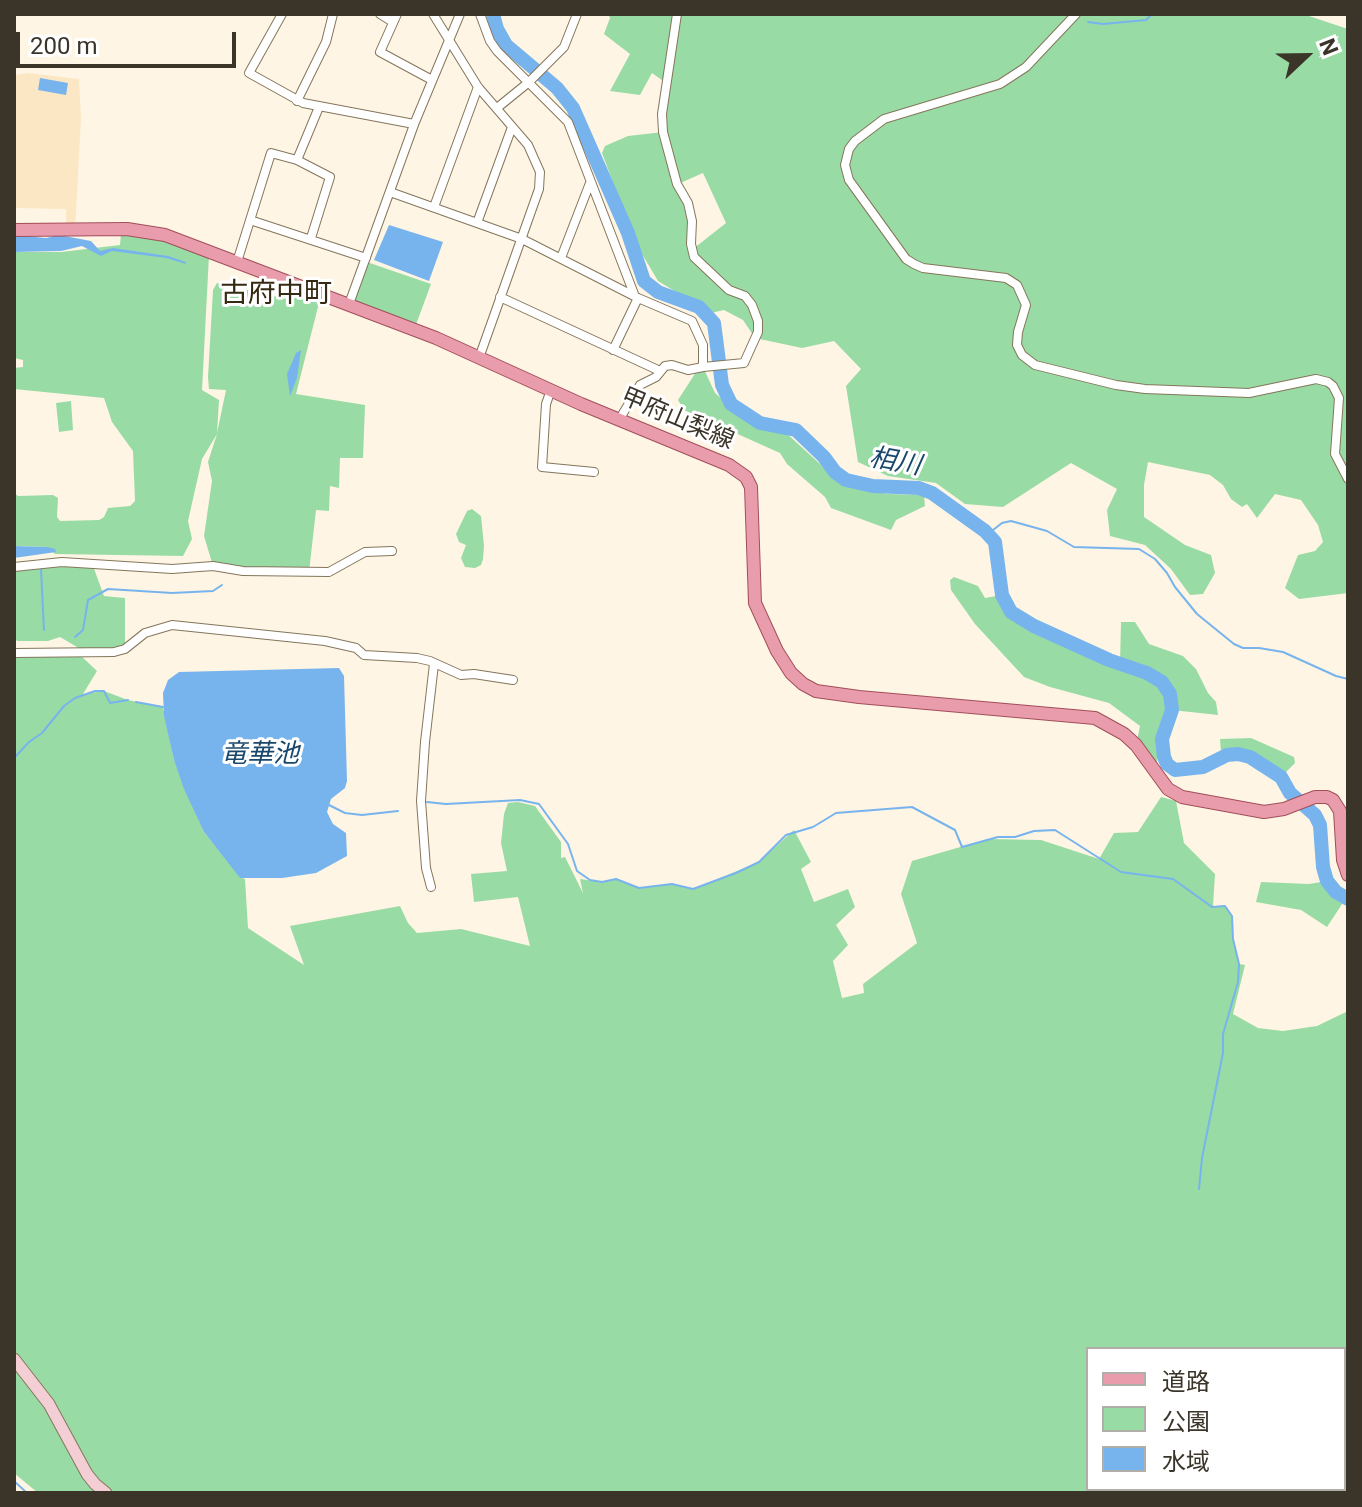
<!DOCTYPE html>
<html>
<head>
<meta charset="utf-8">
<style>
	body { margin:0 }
	#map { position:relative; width:1362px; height:1507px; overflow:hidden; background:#fff5e4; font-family:Roboto,"Noto Sans JP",sans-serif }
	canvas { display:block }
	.frame { position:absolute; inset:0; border:16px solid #3a3429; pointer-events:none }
	.legend { position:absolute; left:1086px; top:1347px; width:260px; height:144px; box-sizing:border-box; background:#fff; border:2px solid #b0aea9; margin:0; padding:10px 14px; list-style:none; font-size:24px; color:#3a3429 }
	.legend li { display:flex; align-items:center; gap:16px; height:40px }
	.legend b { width:40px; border:2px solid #b0aea9 }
	.north { position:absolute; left:1266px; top:16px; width:80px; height:80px; -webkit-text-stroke:6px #fff; paint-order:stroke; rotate:68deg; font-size:22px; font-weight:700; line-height:32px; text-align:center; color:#3a3429 }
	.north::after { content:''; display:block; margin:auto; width:28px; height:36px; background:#3a3429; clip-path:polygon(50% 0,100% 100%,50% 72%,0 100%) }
	.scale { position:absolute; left:16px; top:32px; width:220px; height:36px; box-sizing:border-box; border:4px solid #3a3429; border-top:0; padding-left:10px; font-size:24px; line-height:28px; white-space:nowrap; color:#3a3429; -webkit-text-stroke:6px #fff; paint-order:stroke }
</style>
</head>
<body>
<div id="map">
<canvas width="1362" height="1507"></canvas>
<div class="frame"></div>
<ul class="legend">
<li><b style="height:10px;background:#e99dac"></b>道路</li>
<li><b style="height:22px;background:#99dba4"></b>公園</li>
<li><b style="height:22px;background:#77b4ed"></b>水域</li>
</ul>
<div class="north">N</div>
<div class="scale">200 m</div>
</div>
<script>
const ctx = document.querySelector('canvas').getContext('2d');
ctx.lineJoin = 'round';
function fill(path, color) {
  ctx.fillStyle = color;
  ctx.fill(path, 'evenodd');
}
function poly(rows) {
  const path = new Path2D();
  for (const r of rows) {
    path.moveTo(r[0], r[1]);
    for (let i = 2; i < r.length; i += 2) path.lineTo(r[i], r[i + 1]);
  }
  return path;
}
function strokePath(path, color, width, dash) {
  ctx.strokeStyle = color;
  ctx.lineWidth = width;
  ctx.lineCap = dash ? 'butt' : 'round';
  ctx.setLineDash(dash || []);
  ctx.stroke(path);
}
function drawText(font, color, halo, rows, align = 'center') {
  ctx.font = font + ' Roboto,"Noto Sans JP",sans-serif';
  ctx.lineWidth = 6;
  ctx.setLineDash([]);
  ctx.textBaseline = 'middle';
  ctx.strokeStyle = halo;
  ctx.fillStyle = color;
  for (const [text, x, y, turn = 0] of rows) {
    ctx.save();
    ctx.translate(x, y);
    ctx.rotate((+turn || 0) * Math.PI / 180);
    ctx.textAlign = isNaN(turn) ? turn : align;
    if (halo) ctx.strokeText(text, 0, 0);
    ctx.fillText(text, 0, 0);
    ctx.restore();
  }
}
const built = poly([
	[28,73,79,79,81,119,75,230,66,230,66,209,14,208,14,75]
]);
const green = poly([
	[608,14,1303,14,1348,29,1348,593,1299,599,1285,588,1298,555,1315,551,1323,542,1318,525,1301,500,1275,494,1257,518,1247,504,1242,507,1231,499,1223,485,1210,475,1148,462,1144,485,1144,517,1185,545,1211,555,1215,573,1203,594,1190,595,1171,569,1145,545,1110,536,1107,510,1117,489,1071,463,1003,507,965,504,936,483,888,476,858,462,846,386,861,369,834,341,802,348,755,338,743,320,724,310,711,313,658,281,635,242,602,153,605,146,628,136,663,132,666,83,652,73,640,95,610,91,630,54,604,34,610,18],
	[703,173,726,223,693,249,688,203,678,184],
	[121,234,161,239,209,255,202,390,219,400,217,433,226,390,209,389,208,377,213,290,217,283,291,300,297,285,321,295,296,394,365,405,363,458,340,458,339,488,330,486,329,511,316,510,309,572,213,566,204,536,212,481,208,462,217,434,202,459,188,521,192,539,183,556,55,554,47,547,14,546,14,493,18,496,53,495,58,498,57,517,60,521,99,520,104,517,108,508,130,506,135,501,133,451,112,422,104,398,14,389,14,368,23,367,23,360,14,358,14,252,61,252,120,245],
	[364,261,431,284,414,330,349,304],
	[703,367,715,393,742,416,765,427,785,432,843,485,888,494,924,495,925,506,896,520,891,530,831,508,825,497,787,464,780,453,684,410,678,400,698,369],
	[71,401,73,430,59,432,56,403],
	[472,509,481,516,484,546,483,559,481,565,475,568,465,567,461,558,466,545,459,542,456,534,467,511],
	[32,564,93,566,104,596,125,598,125,649,78,653,97,671,83,694,104,691,128,700,163,707,174,760,204,832,240,877,245,879,248,928,304,965,290,926,400,906,408,923,417,933,461,929,530,946,518,897,474,902,471,874,507,871,501,843,504,814,508,803,518,802,535,806,561,842,561,858,565,857,583,893,580,879,602,882,616,879,640,888,672,884,693,889,759,862,794,830,811,862,801,869,814,902,848,889,855,907,836,925,848,945,833,961,842,998,864,993,863,984,917,943,901,894,912,861,988,839,1041,840,1099,859,1114,833,1138,832,1161,797,1176,801,1184,843,1215,874,1213,906,1225,906,1232,916,1233,939,1239,964,1245,965,1233,1014,1258,1028,1283,1031,1317,1026,1348,1011,1348,1493,38,1493,14,1473,14,653,77,651,77,647,60,637,48,641,17,641,15,638,14,567],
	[1088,1349,1344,1349,1344,1489,1088,1489],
	[954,577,978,586,985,598,1002,595,1011,612,1021,619,1120,665,1121,622,1135,622,1149,644,1183,656,1196,669,1208,693,1216,702,1218,715,1172,710,1161,729,1157,759,1158,779,1136,745,1140,726,1109,703,1050,687,1024,677,975,624,951,590,950,580],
	[1251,738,1294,757,1295,763,1281,777,1250,757,1221,753,1220,739],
	[1327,881,1336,892,1346,898,1327,927,1301,910,1256,902,1261,882,1309,884]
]);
const water = poly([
	[40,78,68,83,66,95,38,90],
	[389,225,443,242,429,281,374,260],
	[14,235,46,238,59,235,91,241,100,251,113,248,168,256,186,262,186,264,166,258,112,251,101,256,82,246,61,251,14,252],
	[301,350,297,378,290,396,287,374,296,353],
	[14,546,47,547,55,549,56,552,14,558],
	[339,668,344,676,347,781,345,788,331,799,327,812,333,824,346,833,347,856,316,873,282,878,240,878,204,832,184,789,174,760,164,716,163,693,168,680,179,672]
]);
const stream = poly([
	[1088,22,1103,24,1146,20,1152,14],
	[988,534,1002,523,1011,521,1047,531,1074,547,1139,549,1155,559,1167,573,1175,587,1197,614,1234,644,1243,648,1259,648,1283,652,1336,676,1348,679],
	[41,569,44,630],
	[75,637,83,630,88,600,108,589,172,593,213,591,222,585],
	[136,702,163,707],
	[14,758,29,742,42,733,64,706,75,698,95,691,104,691,110,703,128,700],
	[427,802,446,804,520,800,539,804,568,844,577,871,590,880,602,882,616,879,639,888,672,884,693,889,736,873,759,862,786,835,813,827,836,813,912,807,955,830,962,847,998,837,1015,837,1034,831,1055,830,1121,872,1173,879,1212,907,1225,906,1232,916,1233,939,1239,964,1238,982,1223,1034,1223,1053,1202,1158,1199,1189],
	[329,805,345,813,362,815,398,811],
	[14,1481,27,1493]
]);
const river = poly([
	[493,14,497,29,506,45,557,88,573,108,628,233,644,281,658,292,699,307,714,323,722,385,731,404,760,423,796,430,824,457,835,472,846,480,873,486,919,488,932,493,985,531,995,542,1002,595,1011,612,1034,626,1109,660,1147,673,1162,682,1170,694,1172,710,1162,739,1164,757,1167,764,1175,770,1203,767,1227,755,1238,754,1250,757,1281,777,1290,793,1315,815,1320,825,1323,867,1327,881,1336,892,1348,899]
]);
const minor = poly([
	[282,14,249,73,303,103,414,124],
	[380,14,393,22],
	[397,14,380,52,432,80],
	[433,14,478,87,528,145,540,172,539,189,479,358],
	[480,14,490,41,497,51,568,122,634,294],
	[677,14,662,114,663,132,677,184,688,203,692,221,691,244,694,257,729,290,745,296,752,305,758,321,758,332,744,363,703,367],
	[1076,14,1026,67,1000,84,884,119,855,141,849,149,845,165,849,180,906,259,914,264,923,268,1006,278,1017,285,1026,305,1018,332,1017,345,1022,355,1035,365,1116,385,1145,389,1249,393,1316,379,1328,382,1333,386,1339,398,1335,454,1348,479],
	[297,101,326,42,333,14],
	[497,108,529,82,564,47,577,14],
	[297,160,319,107],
	[390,192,522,239,638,298,692,321,703,345,703,367,688,370,672,365,665,366,656,377,640,385,619,420],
	[434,207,478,87],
	[250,220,366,258],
	[477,223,512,127],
	[561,258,590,183],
	[237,262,271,153,297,160,330,177,311,238],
	[500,297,660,371],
	[349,304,415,122,460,14],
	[613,350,638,298],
	[551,390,546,404,542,467,594,472],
	[14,567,62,562,172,569,213,566,243,571,329,572,365,552,392,551],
	[14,653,114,652,125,649,145,633,172,625,325,641,356,648,364,655,417,658,430,661,461,675,474,674,513,680],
	[431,887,426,868,421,801,425,742,434,664]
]);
const secondary = poly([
	[14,1359,49,1404,87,1474,95,1484,106,1493]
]);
const primary = poly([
	[14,230,127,229,165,235,436,338,581,404,729,465,746,477,751,487,755,603,777,651,791,673,803,684,816,691,859,697,1095,718,1124,734,1136,745,1168,789,1182,797,1264,812,1284,809,1315,797,1327,797,1333,800,1340,811,1343,860,1348,875]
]);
const streetNames = [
	["甲府山梨線",677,420,23]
];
const waterNames = [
	["相川",895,463,10],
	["竜華池",260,755]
];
const quarterNames = [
	["古府中町",276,295]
];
fill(built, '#fce7c4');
fill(green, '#99dba4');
fill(water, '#77b4ed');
strokePath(stream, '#77b4ed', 2);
strokePath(river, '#77b4ed', 14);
strokePath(minor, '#84765c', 10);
strokePath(secondary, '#84765c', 13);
strokePath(primary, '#a24d5a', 14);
strokePath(minor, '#fff', 8);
strokePath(secondary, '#f4ced5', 11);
strokePath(primary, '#e99dac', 12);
drawText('24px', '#3a3429', '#fff', streetNames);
drawText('italic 26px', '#1a476c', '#fff', waterNames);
drawText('28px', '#362912', '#fff', quarterNames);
</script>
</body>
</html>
